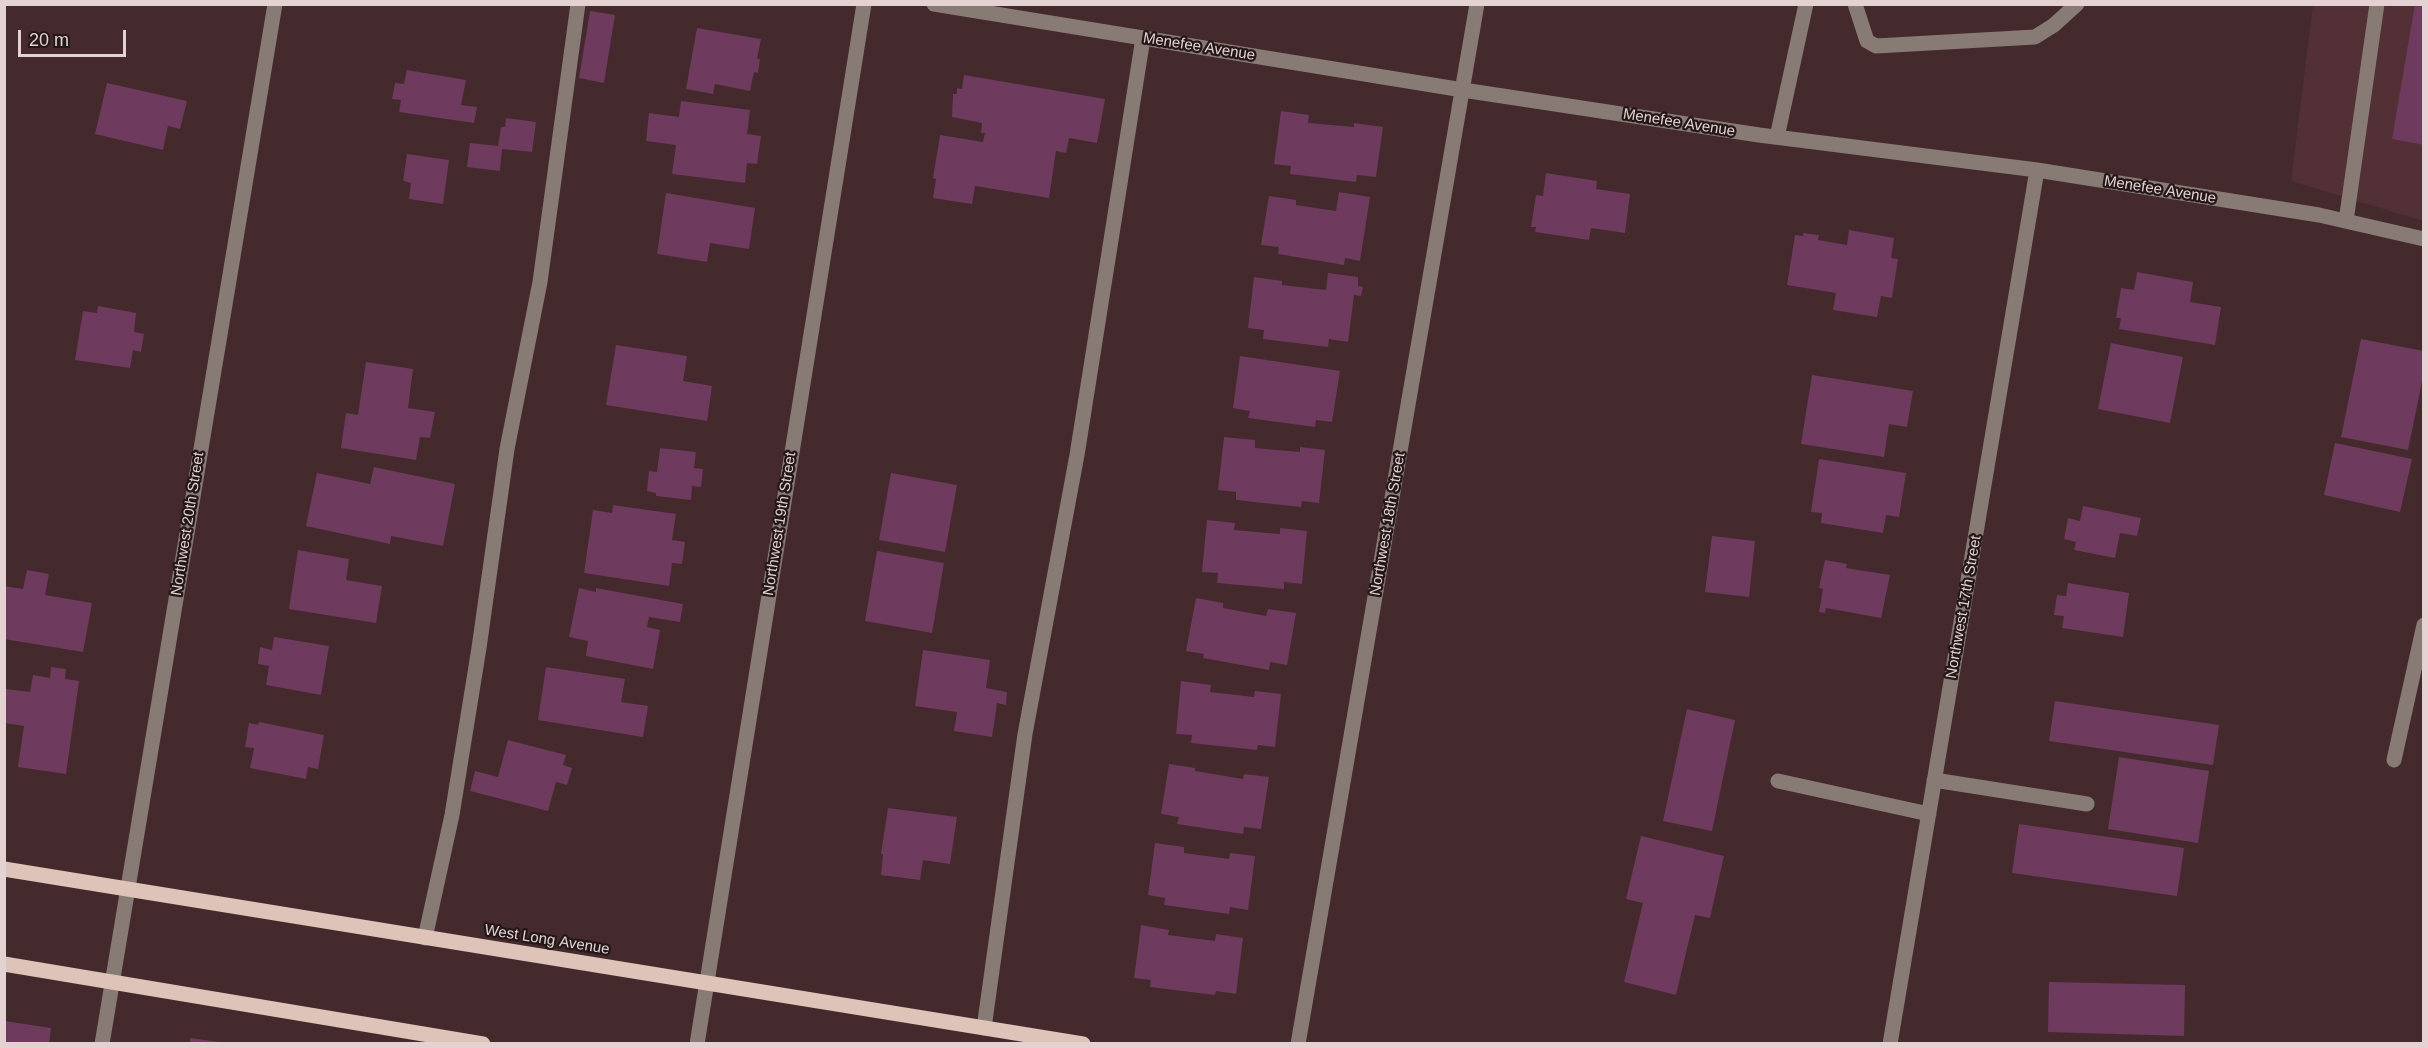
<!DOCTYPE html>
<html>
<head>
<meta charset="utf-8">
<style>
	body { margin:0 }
	#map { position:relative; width:2428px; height:1048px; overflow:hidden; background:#442a2d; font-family:Helvetica,sans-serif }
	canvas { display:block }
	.frame { position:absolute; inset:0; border:6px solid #e4d2d3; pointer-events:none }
	.scale { position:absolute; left:18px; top:30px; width:108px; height:27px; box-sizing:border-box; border:3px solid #e4d2d3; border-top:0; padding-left:8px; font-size:18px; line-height:21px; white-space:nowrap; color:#e4d2d3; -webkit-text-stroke:4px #231718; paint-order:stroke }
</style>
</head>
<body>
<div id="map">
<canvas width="2428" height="1048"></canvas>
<div class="frame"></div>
<div class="scale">20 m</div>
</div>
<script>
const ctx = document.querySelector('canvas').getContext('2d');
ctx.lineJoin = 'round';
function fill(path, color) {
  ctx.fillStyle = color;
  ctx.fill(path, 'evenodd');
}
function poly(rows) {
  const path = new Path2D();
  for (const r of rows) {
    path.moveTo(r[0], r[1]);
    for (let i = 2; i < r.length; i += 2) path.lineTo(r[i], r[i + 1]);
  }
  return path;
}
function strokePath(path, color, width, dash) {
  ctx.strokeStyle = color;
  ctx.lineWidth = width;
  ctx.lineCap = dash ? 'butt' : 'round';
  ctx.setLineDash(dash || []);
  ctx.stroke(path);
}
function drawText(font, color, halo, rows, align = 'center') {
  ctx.font = font + ' Helvetica,sans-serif';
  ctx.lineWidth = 4.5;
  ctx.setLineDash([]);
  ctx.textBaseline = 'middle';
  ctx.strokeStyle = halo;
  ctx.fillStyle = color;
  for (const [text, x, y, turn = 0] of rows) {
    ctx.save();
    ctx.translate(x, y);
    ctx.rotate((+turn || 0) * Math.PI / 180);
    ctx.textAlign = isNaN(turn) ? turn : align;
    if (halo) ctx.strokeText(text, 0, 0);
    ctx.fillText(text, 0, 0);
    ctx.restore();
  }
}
const built = poly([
	[2313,5,2423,5,2423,221,2291,181]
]);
const building = poly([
	[2415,4,2424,4,2424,145,2392,139],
	[590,11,615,15,604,83,579,78],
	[697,28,761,39,757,59,760,59,758,73,754,72,750,91,715,84,713,94,686,89],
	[407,70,466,80,461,105,477,107,474,123,399,112,401,100,392,99,395,83,404,84],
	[964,75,1105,99,1097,143,1069,138,1066,153,1056,151,1049,198,975,186,972,204,933,198,936,179,933,178,940,135,983,142,985,133,981,133,982,123,952,117,953,94,957,94,957,88,962,89],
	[107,83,187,101,180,129,168,126,163,150,95,134],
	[681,101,750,110,747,134,761,136,757,164,747,163,745,183,672,174,676,145,646,141,649,113,679,117],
	[1281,111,1309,115,1308,123,1354,127,1354,123,1383,127,1376,177,1357,175,1356,182,1290,174,1291,166,1274,164],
	[506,118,536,122,532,152,502,149,500,171,467,167,470,143,498,146,501,127,505,127],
	[407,154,449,160,443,204,409,199,411,183,403,181],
	[1546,173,1597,181,1596,189,1630,194,1625,233,1591,228,1589,240,1535,232,1536,227,1531,227,1536,195,1543,196],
	[1339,192,1370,197,1360,261,1345,258,1344,265,1278,254,1279,247,1261,245,1269,196,1296,200,1296,205,1336,211],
	[666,193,755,208,749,249,710,243,707,262,657,254],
	[1849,230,1894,238,1891,258,1898,259,1892,298,1881,296,1877,317,1833,310,1836,293,1787,285,1795,235,1803,236,1803,233,1819,235,1818,240,1847,245],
	[2137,272,2193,282,2190,302,2221,307,2215,345,2119,329,2121,318,2116,318,2121,288,2134,290],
	[1328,273,1358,277,1358,286,1363,287,1361,296,1354,295,1348,342,1329,339,1328,347,1263,339,1264,330,1248,328,1254,277,1282,281,1282,285,1326,290],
	[98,306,136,313,134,332,144,334,141,352,133,350,130,368,75,360,83,311,97,313],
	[2361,339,2424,351,2424,372,2408,450,2341,437],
	[2111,343,2183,357,2170,423,2098,409],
	[616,345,687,356,683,381,712,386,707,421,606,405],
	[1240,356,1340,371,1332,422,1316,420,1315,427,1248,418,1250,411,1233,408],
	[366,362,413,369,408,408,435,412,430,438,420,437,416,460,341,448,346,413,358,415],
	[1812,375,1913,391,1907,427,1889,424,1884,457,1801,444],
	[1224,437,1255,440,1255,448,1300,452,1300,447,1325,450,1319,503,1302,501,1301,507,1236,500,1236,492,1218,490],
	[2335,443,2412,459,2400,512,2324,495],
	[660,448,696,452,694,468,703,469,701,487,692,486,691,500,656,496,656,493,647,491,649,471,657,472],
	[1819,459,1906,473,1899,517,1886,515,1883,533,1821,523,1822,513,1811,512],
	[374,467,455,484,443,546,391,536,390,544,306,526,317,473,370,484],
	[891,473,957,485,945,552,879,540],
	[613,505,676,514,672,540,685,542,682,564,672,563,669,586,584,573,593,510,612,513],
	[2083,506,2141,518,2137,536,2120,533,2115,558,2074,550,2076,542,2064,539,2068,518,2080,521],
	[1207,520,1235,523,1234,530,1280,534,1280,528,1307,531,1302,584,1284,582,1284,589,1217,583,1218,573,1202,572],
	[1712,536,1755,541,1749,597,1705,592],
	[298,550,349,559,346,580,382,586,376,623,289,609],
	[877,551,944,563,932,633,865,621],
	[1825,560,1847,564,1846,568,1890,575,1881,618,1826,608,1825,613,1819,612,1823,589,1819,588],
	[27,570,49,574,45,595,92,603,83,652,4,639,4,586,23,589],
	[2068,583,2129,593,2123,637,2062,628,2064,616,2054,615,2057,595,2066,596],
	[579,588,596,592,596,588,683,604,680,622,649,617,647,627,660,630,653,669,586,656,588,641,569,637],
	[1196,598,1223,603,1223,608,1266,616,1268,609,1296,613,1287,665,1270,662,1269,670,1203,658,1204,654,1186,651],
	[274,637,329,646,321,695,266,685,269,666,258,664,260,647,272,650],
	[923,650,990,660,986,688,1007,692,1006,705,997,703,992,737,954,731,957,712,915,706],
	[51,667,66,669,65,679,79,681,66,774,18,767,24,726,4,723,6,689,30,692,33,675,50,678],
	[546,667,625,679,621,702,648,706,643,737,538,720],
	[1181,681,1211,685,1210,692,1254,697,1255,691,1281,694,1275,747,1258,745,1257,750,1191,743,1192,735,1176,734],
	[2055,701,2219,725,2213,765,2049,741],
	[1687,709,1735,720,1712,831,1663,821],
	[259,722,324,735,318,769,308,767,306,779,250,768,254,748,245,747,249,723,258,725],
	[508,740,566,755,563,765,572,768,567,785,556,782,548,811,470,791,475,771,498,777],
	[2119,757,2209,771,2198,843,2108,829],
	[1169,764,1195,768,1195,771,1243,779,1244,774,1269,777,1261,829,1244,827,1243,834,1177,824,1179,817,1161,814],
	[888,808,957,817,950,864,923,860,920,880,881,875,883,854,881,854],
	[2019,824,2184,848,2177,896,2012,873],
	[1641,836,1724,856,1710,918,1695,915,1676,995,1624,982,1643,903,1626,899],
	[1155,843,1184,847,1184,853,1229,859,1230,853,1255,856,1248,910,1230,907,1229,914,1164,905,1165,898,1148,895],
	[1141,925,1169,930,1168,935,1215,941,1216,934,1243,938,1236,994,1216,991,1215,995,1150,987,1151,980,1134,978],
	[2049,982,2185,985,2184,1036,2048,1032],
	[4,1021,51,1028,49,1044,4,1044],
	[190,1038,219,1042,219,1044,190,1044]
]);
const minor = poly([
	[934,4,1463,90,1759,135,2037,170,2319,215,2424,239],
	[1855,4,1867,41,1876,46,2035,37,2054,25,2077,4],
	[1777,137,1806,4],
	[2346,221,2377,4],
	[2394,760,2424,625],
	[1934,780,2087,804],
	[1778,781,1929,814],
	[425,938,452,815,479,648,507,449,540,282,578,4],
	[984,1028,1025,734,1077,455,1143,38],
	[102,1044,275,4],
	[697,1044,864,4],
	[1298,1044,1477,4],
	[1890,1044,2037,170]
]);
const major = poly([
	[4,869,1083,1044],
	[4,964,483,1044]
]);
const streetNames = [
	["Menefee Avenue",1199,47,9],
	["Menefee Avenue",1679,123,9],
	["Menefee Avenue",2160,190,9],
	["Northwest 20th Street",188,524,-81],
	["Northwest 19th Street",780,524,-81],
	["Northwest 18th Street",1388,524,-80],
	["Northwest 17th Street",1964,607,-80],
	["West Long Avenue",547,940,9]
];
fill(built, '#523035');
fill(building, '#6e3a5d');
strokePath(minor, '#887b75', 15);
strokePath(major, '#ddc3b8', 15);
drawText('15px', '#e4d2d3', '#231718', streetNames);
</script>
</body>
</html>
